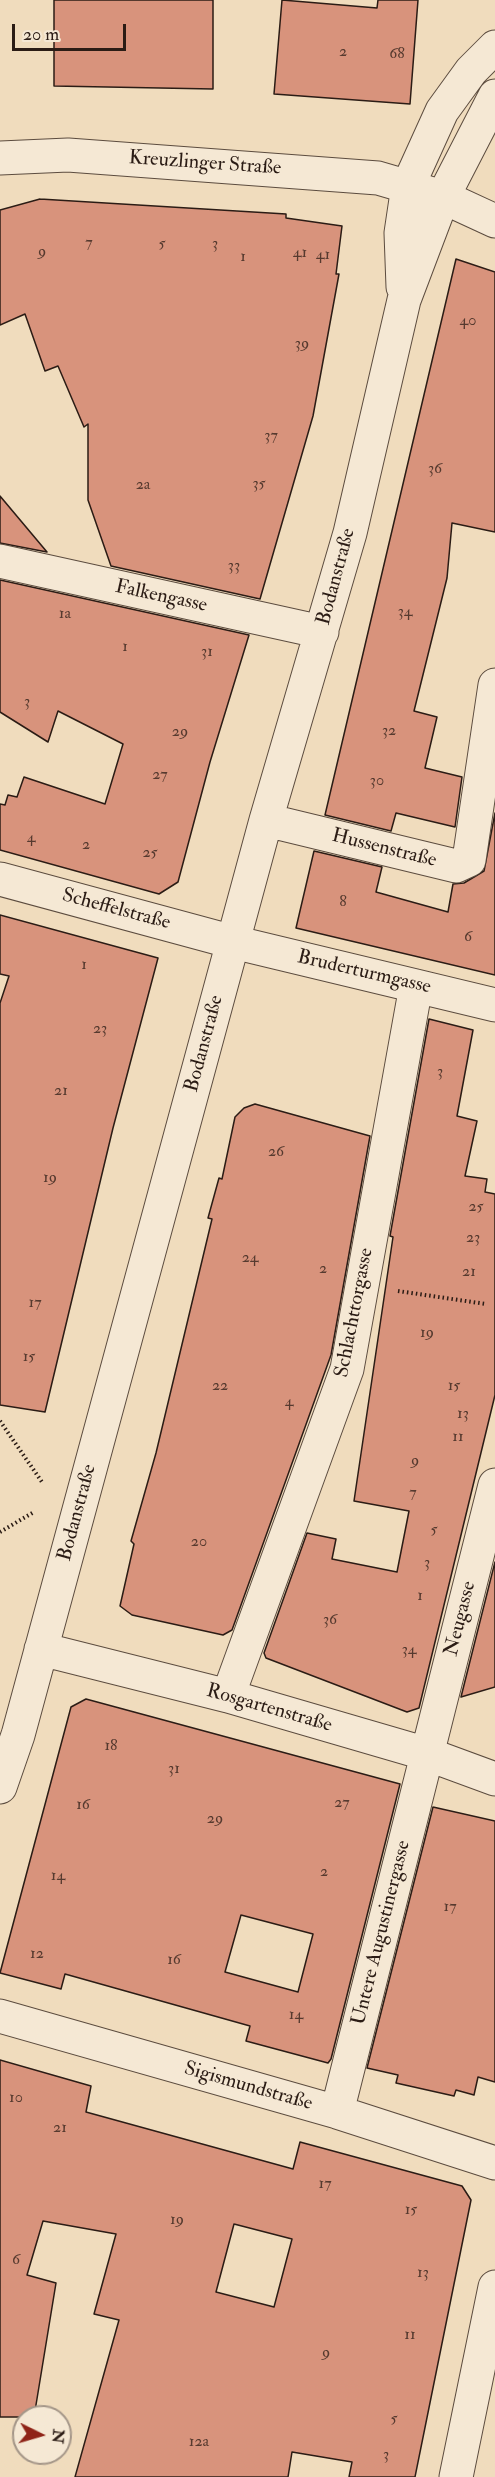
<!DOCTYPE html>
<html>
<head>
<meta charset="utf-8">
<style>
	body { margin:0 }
	#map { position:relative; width:495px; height:2477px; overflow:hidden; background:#f0dcbd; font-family:"IM FELL Double Pica",serif }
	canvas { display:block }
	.north { position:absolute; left:12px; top:2405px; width:60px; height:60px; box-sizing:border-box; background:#f5e8d4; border:2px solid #a49688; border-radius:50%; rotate:95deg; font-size:16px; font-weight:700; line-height:24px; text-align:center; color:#2b1c15 }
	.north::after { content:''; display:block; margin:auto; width:21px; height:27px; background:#8f2418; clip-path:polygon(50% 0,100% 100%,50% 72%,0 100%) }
	.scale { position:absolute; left:12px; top:24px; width:114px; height:27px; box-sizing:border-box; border:3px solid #2b1c15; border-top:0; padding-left:8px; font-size:18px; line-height:21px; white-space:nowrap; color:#2b1c15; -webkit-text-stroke:4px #f5e8d4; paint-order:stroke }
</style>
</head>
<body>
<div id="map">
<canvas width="495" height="2477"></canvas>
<div class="north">N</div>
<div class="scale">20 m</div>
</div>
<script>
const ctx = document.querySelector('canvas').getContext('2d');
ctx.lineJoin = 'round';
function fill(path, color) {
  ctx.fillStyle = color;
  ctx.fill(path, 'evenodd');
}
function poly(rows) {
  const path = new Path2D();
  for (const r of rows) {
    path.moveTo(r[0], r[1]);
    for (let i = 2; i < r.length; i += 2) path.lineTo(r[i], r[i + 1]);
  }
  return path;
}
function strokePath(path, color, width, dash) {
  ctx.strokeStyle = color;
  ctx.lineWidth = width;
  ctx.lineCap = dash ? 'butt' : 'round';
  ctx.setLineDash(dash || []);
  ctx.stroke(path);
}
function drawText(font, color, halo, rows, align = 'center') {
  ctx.font = font + ' "IM FELL Double Pica",serif';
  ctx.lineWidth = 4.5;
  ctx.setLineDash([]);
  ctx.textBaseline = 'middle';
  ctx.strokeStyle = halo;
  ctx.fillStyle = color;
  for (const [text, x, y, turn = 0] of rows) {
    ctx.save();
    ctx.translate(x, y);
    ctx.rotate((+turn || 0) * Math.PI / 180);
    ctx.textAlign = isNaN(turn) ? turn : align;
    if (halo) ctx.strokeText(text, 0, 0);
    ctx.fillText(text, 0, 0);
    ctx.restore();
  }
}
const building = poly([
	[54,0,213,0,213,89,54,86,54,0],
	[282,0,377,8,378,0,418,0,410,104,274,94,282,0],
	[40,199,286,214,286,218,342,226,336,274,339,274,313,416,260,599,111,566,88,500,88,424,84,427,58,366,45,371,25,314,0,325,0,210,40,199],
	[456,259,495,272,495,532,452,523,447,578,414,711,437,717,425,768,462,777,455,827,396,813,391,831,325,815,456,259],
	[0,496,47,552,0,543,0,496],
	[0,580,249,635,210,762,178,882,159,894,0,850,0,804,5,805,8,795,17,797,24,777,105,804,123,744,58,711,48,742,0,712,0,580],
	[495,813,495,975,296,928,314,851,382,867,376,892,448,912,453,884,464,883,484,871,495,813],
	[0,915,158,958,113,1128,45,1412,0,1405,0,1003,9,976,0,974,0,915],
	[429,1019,473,1030,457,1116,477,1121,465,1176,487,1179,485,1192,495,1194,495,1395,419,1708,407,1712,266,1658,264,1653,307,1533,336,1539,332,1559,397,1572,409,1511,354,1501,393,1237,390,1236,429,1019],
	[255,1104,370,1136,331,1355,232,1630,223,1635,132,1615,120,1606,134,1544,131,1541,156,1453,212,1219,208,1218,219,1178,222,1179,235,1117,244,1108,255,1104],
	[495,1562,495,1687,461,1697,495,1562],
	[86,1699,400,1784,331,2059,328,2063,246,2041,250,2026,65,1974,61,1989,0,1973,71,1707,86,1699],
	[241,1915,313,1934,298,1992,225,1972,241,1915],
	[433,1807,495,1821,495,2082,478,2077,474,2095,456,2090,454,2096,396,2083,398,2075,367,2068,433,1807],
	[0,2060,91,2086,86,2112,293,2169,300,2142,462,2186,471,2200,415,2477,349,2477,352,2462,292,2452,288,2477,75,2477,119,2320,94,2314,116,2234,43,2221,27,2275,56,2283,34,2417,0,2417,0,2060],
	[234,2224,292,2239,274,2307,216,2292,234,2224]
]);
const path = poly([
	[398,1291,486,1304],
	[0,1421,42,1482],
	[0,1532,34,1512]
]);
const minor = poly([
	[0,158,68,155,378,178,443,197,495,221],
	[403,287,401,233,408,186,442,111,471,71,495,47],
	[0,561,322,632],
	[266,820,456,866,469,860,495,685],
	[0,879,233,942,495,1005],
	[41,1649,228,1696,427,1754,495,1779],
	[228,1696,347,1369,416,986],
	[0,1787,18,1735,266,820,350,533,404,300,443,197,495,96],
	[0,2016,337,2112,495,2163],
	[337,2112,495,1485],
	[456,2477,495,2287]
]);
const numberNames = [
	["2",343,53],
	["68",397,55],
	["7",89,244],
	["5",162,245],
	["3",215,245],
	["9",42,253],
	["41",300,254],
	["41",323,256],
	["1",243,258],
	["40",468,322],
	["39",302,345],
	["37",271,437],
	["36",435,470],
	["35",259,485],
	["2a",143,486],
	["33",234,567],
	["34",405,613],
	["1a",65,615],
	["1",125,648],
	["31",207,653],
	["3",27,703],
	["32",389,732],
	["29",180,733],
	["27",160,776],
	["30",377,782],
	["4",31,839],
	["2",86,846],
	["25",150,854],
	["8",343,903],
	["6",468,938],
	["1",84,966],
	["23",100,1030],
	["3",440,1073],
	["21",61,1092],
	["26",276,1153],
	["19",50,1179],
	["25",476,1208],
	["23",473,1239],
	["24",250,1259],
	["2",323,1270],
	["21",469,1273],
	["17",35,1304],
	["19",427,1334],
	["15",29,1358],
	["22",220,1387],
	["15",454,1387],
	["4",289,1403],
	["13",463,1415],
	["11",458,1438],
	["9",415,1462],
	["7",413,1494],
	["5",434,1531],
	["20",199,1543],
	["3",427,1564],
	["1",420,1597],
	["36",330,1621],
	["34",409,1651],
	["18",111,1747],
	["31",174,1770],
	["27",342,1804],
	["16",83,1806],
	["29",215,1820],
	["2",324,1873],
	["14",58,1877],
	["17",450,1908],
	["12",37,1955],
	["16",174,1961],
	["14",296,2016],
	["10",16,2099],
	["21",60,2129],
	["17",325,2185],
	["15",411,2211],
	["19",177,2221],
	["6",16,2261],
	["13",423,2274],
	["11",410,2336],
	["9",326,2354],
	["5",394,2420],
	["12a",199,2443],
	["3",386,2456]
];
const streetNames = [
	["Kreuzlinger Straße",205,164,4],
	["Bodanstraße",337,577,-75],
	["Falkengasse",161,597,12],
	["Hussenstraße",384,849,14],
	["Scheffelstraße",116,910,15],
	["Bruderturmgasse",364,973,13],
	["Bodanstraße",205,1044,-75],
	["Schlachttorgasse",355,1313,-79],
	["Bodanstraße",78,1513,-75],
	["Neugasse",461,1619,-76],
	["Rosgartenstraße",269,1709,16],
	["Untere Augustinergasse",382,1933,-76],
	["Sigismundstraße",248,2087,16]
];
fill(building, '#d8937c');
strokePath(building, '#2b1c15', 1.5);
strokePath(minor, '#5c4c3f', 35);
strokePath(path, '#2b1c15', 4, [1.5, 3]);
strokePath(minor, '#f5e8d4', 33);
drawText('16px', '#563a2f', null, numberNames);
drawText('20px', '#2b1c15', '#f5e8d4', streetNames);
</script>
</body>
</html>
